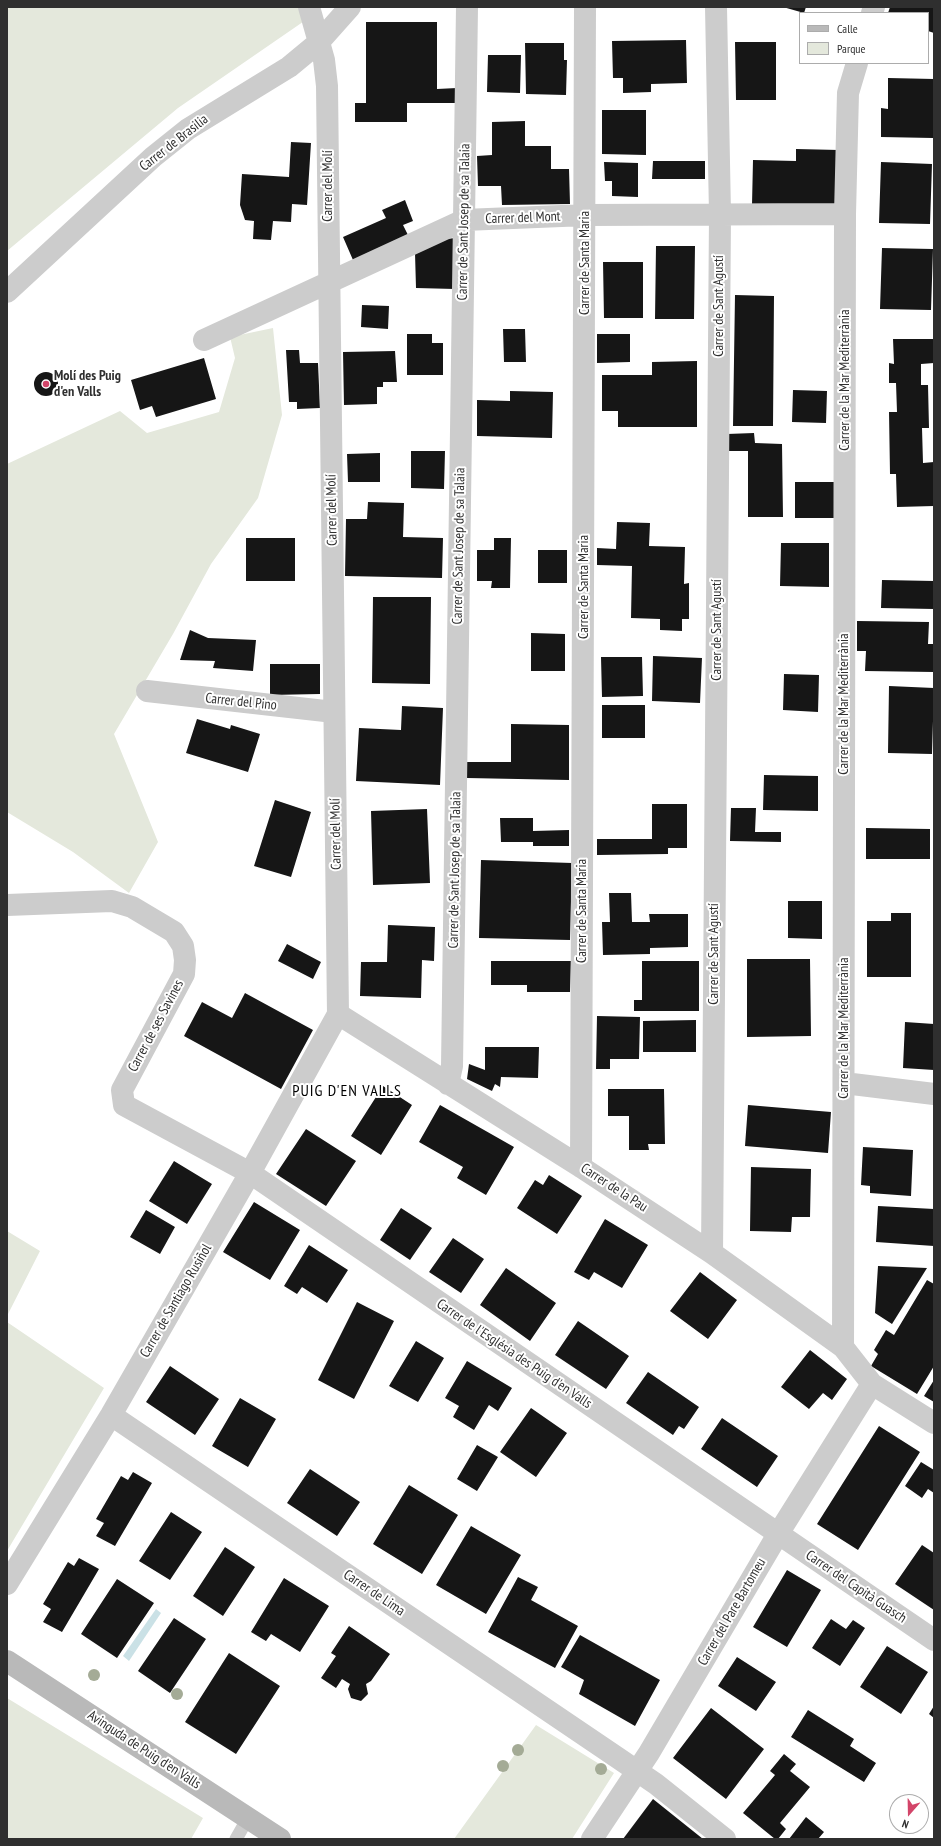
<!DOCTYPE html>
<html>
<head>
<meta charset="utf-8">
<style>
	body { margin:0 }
	#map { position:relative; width:941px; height:1846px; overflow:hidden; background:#fff; font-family:"PT Sans Narrow",sans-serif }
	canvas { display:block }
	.frame { position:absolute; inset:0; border:8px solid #2f2f2f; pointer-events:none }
	.legend { position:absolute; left:799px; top:12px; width:130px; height:52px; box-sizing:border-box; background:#fff; border:1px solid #acacac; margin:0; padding:5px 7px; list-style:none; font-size:12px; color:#2f2f2f }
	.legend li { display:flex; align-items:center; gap:8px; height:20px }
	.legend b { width:20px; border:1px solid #acacac }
	.north { position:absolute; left:889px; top:1794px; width:40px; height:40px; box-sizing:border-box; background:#fff; border:1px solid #acacac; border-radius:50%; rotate:200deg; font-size:11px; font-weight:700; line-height:16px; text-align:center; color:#2f2f2f }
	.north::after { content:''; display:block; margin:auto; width:14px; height:18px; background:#d34569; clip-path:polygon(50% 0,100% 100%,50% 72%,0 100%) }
</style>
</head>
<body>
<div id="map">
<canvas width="941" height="1846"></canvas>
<div class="frame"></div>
<ul class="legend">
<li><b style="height:5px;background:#b9b9b9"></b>Calle</li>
<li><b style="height:11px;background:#e4e8dc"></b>Parque</li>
</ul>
<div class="north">N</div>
</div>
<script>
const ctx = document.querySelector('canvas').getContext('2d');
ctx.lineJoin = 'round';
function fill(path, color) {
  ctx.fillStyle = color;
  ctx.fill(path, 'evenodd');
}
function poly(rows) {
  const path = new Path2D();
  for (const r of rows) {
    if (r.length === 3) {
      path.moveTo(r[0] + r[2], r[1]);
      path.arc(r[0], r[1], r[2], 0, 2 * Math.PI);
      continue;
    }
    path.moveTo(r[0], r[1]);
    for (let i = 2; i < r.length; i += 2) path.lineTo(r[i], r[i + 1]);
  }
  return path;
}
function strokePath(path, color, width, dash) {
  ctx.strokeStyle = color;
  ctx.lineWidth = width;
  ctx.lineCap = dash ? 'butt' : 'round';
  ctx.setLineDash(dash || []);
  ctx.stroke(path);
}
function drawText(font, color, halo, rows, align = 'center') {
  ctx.font = font + ' "PT Sans Narrow",sans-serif';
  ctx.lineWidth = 4;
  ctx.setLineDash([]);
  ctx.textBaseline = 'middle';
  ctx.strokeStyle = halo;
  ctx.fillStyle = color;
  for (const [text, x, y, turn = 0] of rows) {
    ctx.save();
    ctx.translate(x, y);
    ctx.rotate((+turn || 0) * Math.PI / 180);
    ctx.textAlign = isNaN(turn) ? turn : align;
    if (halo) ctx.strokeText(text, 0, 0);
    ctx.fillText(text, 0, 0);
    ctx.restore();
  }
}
const green = poly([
	[7,7,304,7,313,15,178,108,7,251],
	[273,328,282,415,258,498,211,564,173,634,114,734,158,842,129,893,73,852,7,812,7,464,120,411,147,433,219,412,235,358,230,337],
	[7,1231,40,1251,7,1316],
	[7,1322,104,1388,7,1551],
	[7,1698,203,1818,191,1839,7,1839],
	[536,1725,614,1773,572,1839,454,1839]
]);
const water = poly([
	[156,1609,161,1613,129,1661,123,1656]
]);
const building = poly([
	[783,7,806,7,804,13],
	[890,7,934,7,934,33,928,31,928,13,888,13],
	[366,22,437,22,437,89,457,88,457,103,407,103,407,122,355,122,355,103,366,103],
	[686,40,687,83,651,84,651,92,623,93,623,78,613,78,612,41],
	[735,42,776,42,776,100,736,100],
	[525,43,564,43,564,60,567,60,566,95,526,94],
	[488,55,521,55,520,93,487,92],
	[888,78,934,79,933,138,881,137,881,108,888,109],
	[602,110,646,110,646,155,602,154],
	[525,121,525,146,551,146,551,169,569,169,570,204,502,205,501,186,478,186,477,156,492,155,492,122],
	[291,142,311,143,307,205,292,204,291,222,273,221,271,240,253,239,254,221,245,220,240,205,242,174,289,177],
	[796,149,839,150,838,207,752,205,753,160,796,161],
	[653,161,705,161,705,179,652,179],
	[604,162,638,163,638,197,612,196,612,181,605,181],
	[881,162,932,164,930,224,879,223],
	[405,200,413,221,403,225,409,237,353,260,343,237,386,218,382,210],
	[456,238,455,289,416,288,415,253,445,239],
	[656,246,695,246,694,319,655,319],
	[882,248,933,249,931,310,880,309],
	[603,262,643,262,643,318,604,318],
	[735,295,774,296,773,426,733,426],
	[362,305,389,306,388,329,361,327],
	[503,329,525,329,526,362,504,362],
	[407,334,432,334,432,343,443,343,443,375,407,375],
	[597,334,630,334,630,362,597,363],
	[893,339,934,339,934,363,921,364,921,385,928,385,929,428,922,428,923,463,934,462,934,506,897,507,896,474,890,474,889,412,897,412,896,383,889,383,889,363,894,364],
	[286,350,299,350,300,363,318,363,320,408,297,409,297,402,289,402],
	[395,351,397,382,383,382,383,387,377,387,377,404,344,405,343,352],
	[204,358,216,399,156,417,152,406,140,410,131,380],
	[697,361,697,427,618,427,618,411,602,411,602,375,652,375,652,362],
	[46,384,12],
	[793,390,827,391,826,423,792,422],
	[510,391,553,392,552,438,477,436,477,400,510,401],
	[754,433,755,443,782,444,783,517,748,517,748,451,727,451,727,434],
	[411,451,445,451,444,489,411,488],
	[380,453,380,482,348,482,347,454],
	[795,482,835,482,835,518,795,518],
	[368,502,404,503,403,537,443,538,442,578,345,576,346,519,367,519],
	[617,522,650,523,649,546,685,547,684,584,689,583,689,619,682,619,682,631,660,630,660,619,631,618,632,566,597,565,597,548,616,549],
	[246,538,295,538,295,581,246,581],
	[494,538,511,538,510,588,491,588,492,581,477,581,477,550,494,550],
	[781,543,829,543,829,587,780,586],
	[538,550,567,550,567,583,538,583],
	[882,580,934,581,934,609,881,608],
	[373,597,431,597,430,684,372,683],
	[857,621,929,622,928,644,934,644,934,672,865,671,866,651,857,651],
	[190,630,208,638,256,640,253,671,213,668,215,661,180,660],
	[531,633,565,634,565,671,531,671],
	[653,656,702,658,700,703,652,701],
	[601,657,642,657,643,696,602,697],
	[270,664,320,664,320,694,270,695],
	[784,674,819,675,818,712,783,710],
	[889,686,934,688,932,754,888,753],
	[602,705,645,705,645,738,602,738],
	[402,706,443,708,440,785,356,781,359,728,401,730],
	[197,719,230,729,231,725,260,734,248,772,186,753],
	[511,724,569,725,569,780,467,778,467,762,511,762],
	[764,775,818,776,818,811,763,810],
	[275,800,311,812,291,877,254,866],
	[652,804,687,804,687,848,668,848,668,854,597,855,597,839,652,839],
	[731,808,756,808,755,832,781,832,781,842,730,841],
	[427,809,430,883,373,885,371,811],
	[500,818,533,818,533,831,569,830,569,846,533,846,533,842,501,842],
	[866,828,930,829,930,859,866,859],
	[481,860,572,863,570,940,479,938],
	[609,893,631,893,632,922,650,922,649,914,688,914,688,947,650,948,650,954,603,955,602,922,610,922],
	[788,901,822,901,822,939,788,938],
	[891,913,911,913,911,977,867,977,867,921,891,921],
	[388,925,435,927,434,961,422,960,421,998,360,996,361,962,387,962],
	[287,944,321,962,313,979,278,961],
	[747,959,810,959,811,1036,747,1037],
	[491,961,571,961,570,992,527,992,527,985,491,985],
	[642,961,699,961,699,1011,634,1011,634,1000,642,1000],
	[245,993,313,1030,281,1089,184,1036,202,1002,232,1018],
	[597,1016,640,1017,639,1059,610,1059,610,1069,596,1069],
	[696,1020,696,1052,643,1052,643,1021],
	[905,1022,934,1024,934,1070,903,1068],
	[485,1047,539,1047,538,1078,501,1077,500,1087,495,1084,492,1091,467,1079,469,1064,485,1070],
	[383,1086,412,1105,381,1155,351,1136],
	[608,1089,664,1089,665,1144,648,1144,649,1150,629,1150,629,1116,608,1116],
	[440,1105,514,1147,486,1195,457,1178,463,1167,419,1142],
	[748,1105,831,1112,828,1153,745,1146],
	[306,1129,356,1161,326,1206,276,1174],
	[863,1147,913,1150,911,1196,870,1193,870,1186,861,1185],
	[174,1161,212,1184,187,1224,149,1201],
	[751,1167,811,1169,810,1217,792,1217,791,1232,750,1231],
	[549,1175,582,1196,557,1234,517,1208,535,1180,543,1185],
	[254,1202,300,1230,270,1280,223,1252],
	[878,1206,934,1209,934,1246,876,1242],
	[401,1208,432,1228,410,1260,380,1240],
	[146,1210,175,1227,160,1254,130,1237],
	[605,1219,648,1245,622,1288,594,1272,589,1280,574,1272],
	[453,1238,484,1259,461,1293,429,1272],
	[309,1245,348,1270,327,1303,302,1287,297,1294,284,1286],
	[878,1266,927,1268,892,1324,875,1313],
	[506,1268,556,1303,530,1341,480,1305],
	[700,1272,737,1300,708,1339,670,1311],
	[927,1280,934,1284,934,1366,917,1394,871,1366,878,1354,874,1350,886,1330,894,1335],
	[357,1302,394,1321,354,1399,318,1380],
	[578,1321,629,1356,606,1389,555,1355],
	[416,1341,444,1358,418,1402,389,1386],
	[810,1350,847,1379,832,1400,823,1393,809,1409,781,1387],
	[467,1361,512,1388,498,1411,489,1405,474,1430,453,1417,459,1406,445,1398],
	[170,1366,219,1399,195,1435,146,1402],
	[648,1372,699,1407,684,1429,679,1426,673,1435,626,1403],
	[934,1380,934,1402,924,1396],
	[240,1398,276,1419,248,1467,212,1446],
	[531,1408,567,1433,536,1477,500,1452],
	[722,1418,778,1456,757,1487,701,1449],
	[879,1426,920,1452,858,1550,817,1524],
	[477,1445,498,1457,477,1491,457,1479],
	[921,1462,934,1470,934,1493,928,1489,922,1498,905,1486],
	[310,1469,360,1502,337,1536,287,1503],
	[133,1472,152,1483,115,1546,96,1536,104,1523,96,1519,121,1476,128,1480],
	[409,1485,458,1515,422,1574,373,1544],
	[171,1512,202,1532,170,1580,139,1561],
	[471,1526,521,1555,486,1614,436,1585],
	[922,1545,934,1553,934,1610,895,1584],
	[225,1547,255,1567,223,1616,193,1596],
	[79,1558,99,1569,62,1632,43,1622,51,1609,43,1604,68,1562,74,1566],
	[787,1570,821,1590,787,1647,753,1627],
	[518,1577,538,1587,531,1600,578,1626,555,1668,488,1632],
	[284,1578,329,1606,300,1652,271,1634,266,1641,251,1632],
	[117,1579,154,1603,117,1658,81,1634],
	[174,1618,206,1639,170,1693,138,1671],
	[831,1619,846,1629,853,1620,865,1628,840,1666,812,1648],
	[349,1626,390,1654,371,1681,366,1684,368,1694,361,1701,351,1698,348,1689,350,1684,342,1679,336,1688,321,1678,336,1656,331,1653],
	[580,1635,660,1680,635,1726,579,1694,584,1680,561,1667],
	[887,1646,928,1672,901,1714,860,1687],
	[229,1653,280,1686,236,1754,185,1722],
	[737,1657,776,1682,756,1711,718,1686],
	[934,1706,934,1718,929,1714],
	[711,1708,764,1749,726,1799,673,1758],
	[808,1710,854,1739,850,1746,876,1763,864,1782,791,1737],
	[784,1754,796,1764,790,1771,810,1787,780,1823,786,1829,778,1839,775,1839,743,1813,775,1775,770,1771],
	[653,1799,703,1839,623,1839],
	[806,1817,824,1832,818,1839,789,1839]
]);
const lane = poly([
	[236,1839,248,1818]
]);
const street = poly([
	[872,13,874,7],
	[7,292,153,157,188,129,289,67,318,43,350,7],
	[204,340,464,220,586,215,845,214],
	[147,691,334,712],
	[7,905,112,901,132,907,174,932,183,946,185,960,184,974,122,1090,124,1105,250,1173,934,1640],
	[338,1014,581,1167,712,1253,843,1347,872,1384,934,1423],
	[844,1083,934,1094],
	[448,1084,452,1066,467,7],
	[581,1167,585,7],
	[712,1253,720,214,716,7],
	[843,1347,845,214,848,93,857,63],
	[111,1415,618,1758,656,1784,725,1839],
	[7,1584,111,1415,250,1173,338,1014,327,86,324,60,309,7],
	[592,1839,649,1753,778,1534,872,1384]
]);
const secondary = poly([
	[7,1661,280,1839]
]);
const trees = [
	[94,1675],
	[177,1694],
	[518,1750],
	[503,1766],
	[601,1769]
];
const markers = [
	[46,384,4,"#d34569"]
];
const streetNames = [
	["Carrer de Brasilia",174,143,-38],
	["Carrer del Molí",328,186,-90],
	["Carrer del Mont",523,218,-2],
	["Carrer de Sant Josep de sa Talaia",464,222,-89],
	["Carrer de Santa Maria",585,263,-90],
	["Carrer de Sant Agustí",719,306,-90],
	["Carrer de la Mar Mediterrània",845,380,-90],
	["Carrer del Molí",332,510,-91],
	["Carrer de Sant Josep de sa Talaia",459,546,-89],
	["Carrer de Santa Maria",584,587,-90],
	["Carrer de Sant Agustí",717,630,-90],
	["Carrer del Pino",241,702,6],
	["Carrer de la Mar Mediterrània",844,704,-90],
	["Carrer del Molí",336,834,-91],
	["Carrer de Sant Josep de sa Talaia",455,870,-89],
	["Carrer de Santa Maria",582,911,-90],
	["Carrer de Sant Agustí",714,954,-90],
	["Carrer de ses Savines",156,1026,-62],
	["Carrer de la Mar Mediterrània",844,1028,-90],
	["Carrer de la Pau",614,1188,33],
	["Carrer de Santiago Rusiñol",176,1301,-60],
	["Carrer de l'Església des Puig d'en Valls",514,1354,34],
	["Carrer del Capità Guasch",856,1587,34],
	["Carrer de Lima",374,1593,34],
	["Carrer del Pare Bartomeu",732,1612,-60],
	["Avinguda de Puig d'en Valls",144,1750,33]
];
const poiNames = [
	["Molí des Puig",54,376],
	["d'en Valls",54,392]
];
const quarterNames = [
	["PUIG D'EN VALLS",347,1091]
];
fill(green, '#e4e8dc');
fill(water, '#cae1e6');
fill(building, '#161616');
strokePath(lane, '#ccc', 13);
strokePath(street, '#ccc', 22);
strokePath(secondary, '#b9b9b9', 22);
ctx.fillStyle = '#a4ab96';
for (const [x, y] of trees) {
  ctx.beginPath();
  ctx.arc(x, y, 6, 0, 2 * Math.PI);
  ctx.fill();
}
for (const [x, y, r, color] of markers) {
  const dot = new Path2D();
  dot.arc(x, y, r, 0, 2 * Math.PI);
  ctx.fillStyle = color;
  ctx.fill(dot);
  strokePath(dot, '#fff', 1.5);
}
drawText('14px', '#2f2f2f', '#fff', streetNames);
drawText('bold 14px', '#2f2f2f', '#fff', poiNames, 'left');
ctx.letterSpacing = '1px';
drawText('16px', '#000', '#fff', quarterNames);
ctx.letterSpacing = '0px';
</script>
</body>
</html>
